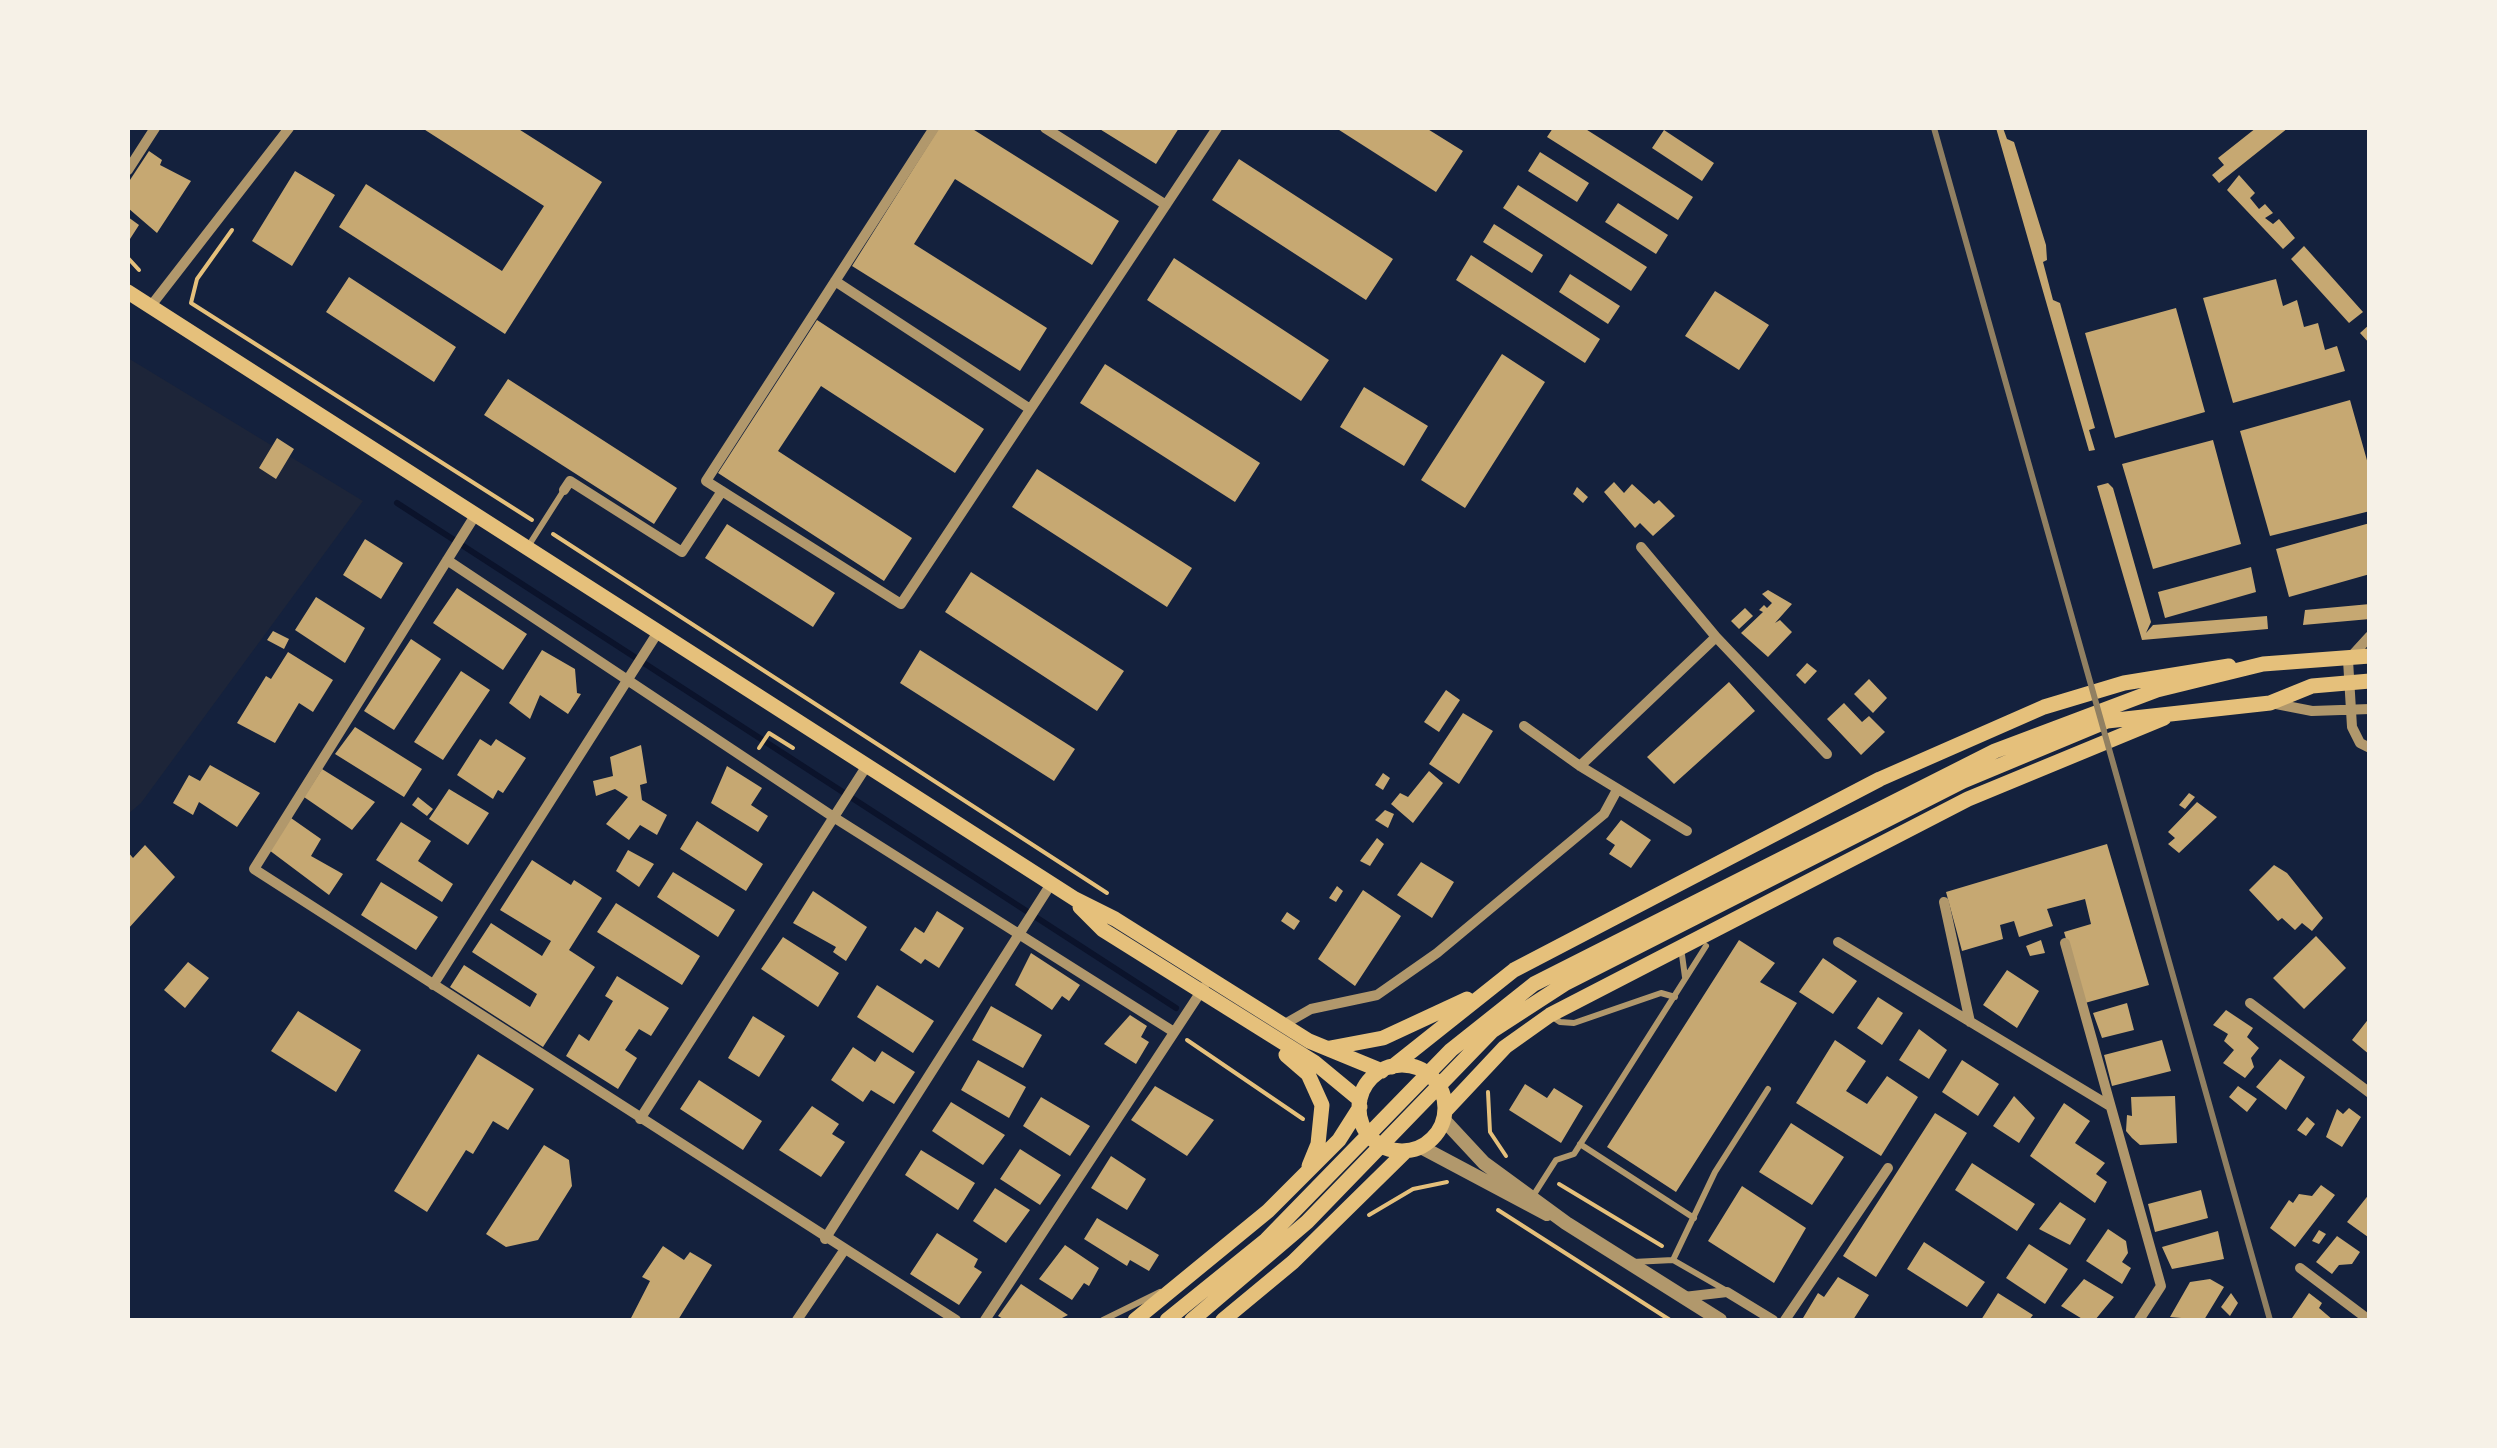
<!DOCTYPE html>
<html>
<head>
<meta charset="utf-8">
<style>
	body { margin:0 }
	#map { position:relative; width:2497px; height:1448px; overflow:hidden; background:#14213d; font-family:Figtree,sans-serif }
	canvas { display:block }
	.frame { position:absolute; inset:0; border:130px solid #f6f1e7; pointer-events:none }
</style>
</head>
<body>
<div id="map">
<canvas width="2497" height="1448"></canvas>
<div class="frame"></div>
</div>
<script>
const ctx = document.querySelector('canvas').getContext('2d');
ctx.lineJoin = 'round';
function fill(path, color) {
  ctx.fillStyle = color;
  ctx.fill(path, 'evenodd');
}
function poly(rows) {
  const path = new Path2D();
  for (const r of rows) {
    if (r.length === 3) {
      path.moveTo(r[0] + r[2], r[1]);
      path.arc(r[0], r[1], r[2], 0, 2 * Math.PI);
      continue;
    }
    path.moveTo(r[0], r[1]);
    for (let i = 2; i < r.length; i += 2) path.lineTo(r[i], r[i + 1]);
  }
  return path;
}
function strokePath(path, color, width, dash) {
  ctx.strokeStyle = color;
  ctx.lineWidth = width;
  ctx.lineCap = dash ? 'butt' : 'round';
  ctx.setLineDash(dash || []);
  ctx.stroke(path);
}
const green = poly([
	[128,358,363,501,141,803,128,814]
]);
const stream = poly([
	[397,503,1176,1008]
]);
const building = poly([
	[422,128,517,128,602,182,505,334,339,227,366,184,502,271,544,206],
	[939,128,971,128,1119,221,1092,265,955,179,914,244,1047,328,1020,371,852,266],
	[1098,128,1179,128,1156,164],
	[1336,128,1426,128,1463,151,1436,192],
	[1553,128,1584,128,1693,197,1678,220,1547,137],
	[1996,128,2003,128,2007,139,2014,142,2046,245,2047,260,2043,262,2053,300,2060,303,2095,428,2089,430,2095,450,2089,451],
	[2256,128,2288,128,2219,183,2212,175,2224,165,2218,158],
	[1664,130,1714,163,1702,181,1652,148],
	[149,151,162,160,160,165,191,181,157,233,128,208,128,183],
	[1540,152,1589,183,1577,202,1528,171],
	[1239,159,1393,259,1366,300,1212,200],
	[295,171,335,195,292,266,252,241],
	[2239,175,2255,193,2250,198,2259,209,2265,204,2273,213,2265,218,2273,224,2279,219,2295,238,2283,249,2227,190],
	[1518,185,1647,267,1631,291,1503,208],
	[1618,203,1668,235,1656,254,1605,222],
	[128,217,139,225,130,239,128,237],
	[1494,224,1543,255,1532,273,1483,242],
	[2304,246,2363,312,2349,323,2291,259],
	[1471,255,1600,339,1585,363,1456,280],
	[1174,258,1329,360,1301,401,1147,300],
	[1570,274,1620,306,1608,324,1559,292],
	[349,277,456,347,434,382,326,312],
	[2276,279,2283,306,2297,300,2304,327,2318,323,2325,350,2337,346,2345,371,2233,403,2203,298],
	[1715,291,1769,325,1739,370,1685,336],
	[2176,308,2205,412,2115,438,2085,333],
	[817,320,984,429,955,473,821,386,778,451,912,538,884,581,718,473],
	[2370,324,2370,344,2360,333],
	[1502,354,1545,382,1465,508,1421,480],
	[1105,364,1260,463,1235,502,1080,403],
	[508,379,677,488,654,524,484,415],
	[1364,387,1428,426,1404,466,1340,427],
	[2350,400,2370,471,2370,511,2270,536,2240,431],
	[277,438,294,449,276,479,259,468],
	[2213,440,2241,544,2153,569,2122,464],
	[1037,469,1192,568,1167,607,1012,507],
	[1614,482,1624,493,1632,484,1654,504,1659,500,1675,516,1653,536,1640,523,1635,528,1604,492],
	[2108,483,2113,488,2151,622,2146,633,2153,625,2267,616,2268,629,2142,640,2097,486],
	[1577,487,1588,497,1583,503,1573,494],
	[2370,523,2370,574,2289,597,2276,549],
	[727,524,835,593,813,627,705,558],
	[365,539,403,563,381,599,343,575],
	[2251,567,2256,592,2165,618,2158,592],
	[971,572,1124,671,1097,711,945,612],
	[457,588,527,634,503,670,433,623],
	[1768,590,1792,604,1775,623,1780,620,1792,632,1768,657,1741,633,1763,612,1759,610,1764,605,1767,608,1772,603,1762,594],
	[316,597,365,628,345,663,295,630],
	[2370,604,2370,619,2303,625,2305,610],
	[1745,608,1753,616,1739,629,1731,621],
	[273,631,289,639,284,649,267,640],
	[411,639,441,659,394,730,364,711],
	[542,650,575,669,577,693,581,694,568,714,540,695,530,719,509,703],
	[920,650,1075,749,1054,781,900,683],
	[288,652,333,680,313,712,299,703,275,743,237,723,266,676,271,679],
	[1807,663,1817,671,1805,684,1796,675],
	[461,671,490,690,443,760,414,742],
	[1869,679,1887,698,1873,713,1854,694],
	[1729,682,1755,711,1674,784,1647,757],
	[1446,690,1460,700,1439,732,1424,722],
	[1844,703,1862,722,1869,716,1885,732,1861,755,1827,719],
	[1463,713,1493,731,1459,784,1429,764],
	[355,727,422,769,404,797,335,754],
	[480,739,491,746,496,739,526,758,503,793,498,790,493,799,457,775],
	[641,745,647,783,640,785,642,800,667,815,657,835,640,825,629,840,606,824,628,797,615,789,596,796,593,781,613,776,610,757],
	[210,765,260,793,237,827,199,802,193,815,173,803,189,775,200,781],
	[727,766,762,788,751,805,768,816,758,832,711,803],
	[322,769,375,802,352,830,304,797],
	[1429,771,1443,783,1413,823,1391,804,1400,793,1408,797],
	[1383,773,1390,778,1383,790,1375,785],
	[449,789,489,813,468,845,429,819],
	[2189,793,2195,797,2185,809,2179,805],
	[418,797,433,809,427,816,412,805],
	[2197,802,2217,817,2179,853,2168,844,2175,838,2168,832],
	[1385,810,1394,814,1388,828,1375,820],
	[291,818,321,839,311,856,343,874,329,895,269,850],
	[1621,820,1651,840,1631,868,1609,854,1615,845,1606,839],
	[697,821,763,864,746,891,680,849],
	[401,822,431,841,418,861,453,884,442,902,376,860],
	[1377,838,1384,844,1370,866,1360,861],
	[2107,844,2149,985,2085,1003,2064,932,2091,924,2085,899,2047,909,2053,926,2019,937,2014,921,2000,925,2003,939,1962,951,1946,892],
	[145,845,175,877,128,929,128,852,133,858],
	[628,850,654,864,639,887,616,871],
	[532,860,571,885,574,880,602,898,569,950,595,967,543,1047,450,987,464,965,530,1007,537,994,472,952,491,923,542,956,551,941,500,910],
	[1421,862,1454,882,1432,918,1397,895],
	[2274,865,2287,873,2323,918,2312,931,2302,923,2295,930,2282,918,2278,921,2249,890],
	[673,872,735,910,718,937,657,897],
	[381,882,438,917,416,950,361,915],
	[1337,886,1343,891,1336,902,1329,898],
	[1363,890,1401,916,1355,986,1318,959],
	[813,891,867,927,846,961,833,952,836,947,793,923],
	[616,903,700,956,682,985,597,932],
	[937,911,964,928,939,968,925,959,921,964,900,950,915,927,924,933],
	[1287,912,1300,921,1294,930,1281,921],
	[2316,936,2346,968,2304,1009,2273,978],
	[783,937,839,973,818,1007,761,969],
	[1739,940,1775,963,1760,982,1797,1003,1676,1192,1607,1147],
	[2041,940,2045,953,2030,956,2026,946],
	[1031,953,1080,985,1069,1001,1062,996,1052,1010,1015,985],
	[1823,958,1857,981,1833,1014,1799,992],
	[188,962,209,978,185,1008,164,990],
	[2007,970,2039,991,2017,1028,1983,1005],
	[617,976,669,1008,651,1036,639,1029,625,1050,637,1058,618,1089,566,1056,579,1034,589,1041,613,1001,605,996],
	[877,985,934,1021,913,1053,857,1017],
	[1878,997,1903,1013,1882,1045,1857,1028],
	[2127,1003,2134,1030,2102,1038,2093,1013],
	[991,1006,1042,1035,1023,1068,972,1040],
	[2226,1010,2253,1028,2247,1037,2259,1048,2251,1058,2254,1067,2245,1078,2223,1063,2234,1050,2224,1041,2228,1034,2213,1025],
	[298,1011,361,1050,336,1092,271,1051],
	[1130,1015,1147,1026,1141,1037,1149,1042,1136,1064,1104,1044],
	[753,1016,785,1036,759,1077,728,1058],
	[2370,1017,2370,1055,2352,1040],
	[1919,1029,1947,1050,1929,1079,1899,1060],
	[1835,1040,1866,1061,1846,1091,1867,1104,1887,1076,1918,1097,1881,1156,1796,1103],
	[2162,1040,2171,1071,2112,1086,2104,1055],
	[853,1047,875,1062,882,1051,915,1072,894,1104,871,1090,863,1102,831,1080],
	[478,1054,534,1089,508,1130,493,1121,473,1154,466,1150,427,1212,394,1191],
	[2280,1059,2305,1077,2286,1110,2256,1087],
	[978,1060,1026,1087,1009,1118,961,1090],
	[1962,1060,1999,1084,1978,1116,1942,1092],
	[699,1080,762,1121,743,1150,680,1109],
	[1525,1084,1547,1098,1554,1088,1583,1106,1561,1143,1509,1110],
	[1155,1086,1214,1120,1187,1156,1131,1120],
	[2238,1086,2257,1099,2247,1112,2229,1097],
	[2014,1096,2035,1118,2019,1143,1993,1126],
	[2175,1096,2177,1143,2140,1145,2132,1138,2126,1131,2127,1115,2132,1116,2131,1097],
	[1041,1097,1090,1126,1070,1156,1023,1126],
	[951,1102,1005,1135,983,1165,932,1131],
	[2064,1103,2090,1121,2075,1143,2105,1163,2096,1174,2107,1182,2095,1203,2030,1156],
	[812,1106,839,1124,832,1134,845,1142,821,1177,779,1150],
	[2349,1108,2361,1117,2342,1147,2326,1137,2337,1109,2343,1114],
	[1935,1113,1967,1133,1876,1277,1843,1256],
	[2307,1117,2315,1124,2306,1136,2297,1130],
	[1791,1123,1844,1157,1812,1205,1759,1172],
	[544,1145,569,1160,572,1186,538,1240,506,1247,486,1234],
	[1020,1149,1061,1175,1040,1205,1000,1179],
	[921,1150,975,1183,958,1210,905,1175],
	[1111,1156,1146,1179,1127,1210,1091,1188],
	[1972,1163,2035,1204,2017,1231,1955,1190],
	[2321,1185,2335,1195,2295,1247,2270,1228,2289,1200,2293,1203,2299,1194,2312,1196],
	[1742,1186,1806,1228,1774,1283,1708,1241],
	[995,1188,1030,1210,1006,1243,973,1221],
	[2201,1190,2208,1218,2155,1232,2148,1204],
	[2370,1193,2370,1235,2368,1237,2347,1222],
	[2060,1202,2086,1219,2070,1245,2039,1229],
	[1097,1218,1159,1255,1149,1271,1130,1260,1127,1266,1084,1239],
	[2108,1229,2126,1241,2128,1253,2122,1262,2131,1268,2122,1284,2086,1261],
	[2319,1230,2326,1234,2319,1244,2312,1241],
	[2218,1231,2224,1259,2172,1269,2162,1247],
	[937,1233,978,1259,974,1267,982,1272,959,1305,910,1274],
	[2337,1236,2360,1252,2352,1264,2339,1265,2332,1274,2316,1262],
	[1924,1242,1985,1282,1967,1307,1907,1269],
	[2029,1244,2068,1269,2045,1304,2006,1278],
	[1065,1245,1099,1268,1089,1286,1084,1283,1072,1300,1039,1279],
	[663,1246,684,1260,690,1252,712,1265,678,1320,630,1320,650,1281,642,1277],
	[1838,1277,1869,1295,1853,1320,1803,1318,1818,1293,1824,1297],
	[2084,1279,2114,1297,2095,1320,2084,1320,2061,1306],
	[2210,1279,2224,1287,2204,1320,2170,1317,2190,1282],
	[1021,1284,1068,1315,1058,1320,1005,1320,998,1316],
	[1998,1293,2033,1315,2029,1320,1981,1320],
	[2231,1293,2238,1303,2230,1316,2221,1307],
	[2309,1293,2322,1303,2319,1308,2333,1320,2292,1318]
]);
const path = poly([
	[232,230,197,279,191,303,532,520],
	[128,258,139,270],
	[553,534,1107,893],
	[759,748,769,733,793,748],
	[1187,1040,1303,1119],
	[1488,1092,1490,1132,1506,1156],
	[1559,1184,1662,1246],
	[1498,1210,1670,1320],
	[1369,1215,1413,1189,1447,1182]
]);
const service = poly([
	[529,545,564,490],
	[1682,955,1685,977],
	[1550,1015,1560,1022,1574,1023,1661,993,1675,997],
	[1580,1144,1694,1218],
	[1533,1196,1556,1160,1574,1154,1706,946],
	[1673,1260,1715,1172,1768,1089],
	[1633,1262,1673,1260,1727,1291],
	[1103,1320,1160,1292]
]);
const minor = poly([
	[934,128,706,481,901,604,1217,128],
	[1045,128,1166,205],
	[128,170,155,128],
	[835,281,1030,409],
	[150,307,289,128],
	[564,490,570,481,682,552,722,491],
	[476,514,254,869,956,1320],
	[1641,547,1716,637,1827,754],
	[447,560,835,818,1174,1032],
	[2370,636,2348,660,2352,727,2360,743,2370,748],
	[2271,703,2312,711,2370,709],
	[1524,726,1580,766,1687,831],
	[1580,766,1716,637],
	[1944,902,1970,1022],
	[1838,942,2110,1106],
	[2065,943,2161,1286,2139,1320],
	[433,985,658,632],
	[2250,1003,2370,1093],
	[1283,1025,1311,1009,1377,995,1437,953,1604,814,1617,790],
	[640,1119,866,767],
	[825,1239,1051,884],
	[2300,1268,2369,1320],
	[1684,1297,1727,1292,1773,1320],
	[797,1320,845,1249],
	[985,1320,1204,987],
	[1785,1320,1888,1168]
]);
const tertiary = poly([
	[1444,1120,1484,1163,1566,1223,1720,1320],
	[1421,1147,1547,1214]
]);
const secondary = poly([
	[128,292,1075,899,1115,919,1309,1041,1382,1071],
	[1080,907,1103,930,1314,1062,1360,1100],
	[1330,1048,1383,1038,1467,999],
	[1286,1055,1308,1074,1322,1105,1318,1144,1309,1166],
	[1402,1108,43],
	[1392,1067,1514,970,1880,779,2044,707,2124,683,2229,666],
	[1445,1111,1505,1047,1550,1015,1968,799,2164,718],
	[1135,1320,1268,1211,1339,1140,1360,1107],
	[1167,1320,1266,1240,1451,1050,1534,984,1995,751,2157,690,2263,664,2370,656],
	[1192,1320,1307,1222,1492,1031,1566,983,1963,781,2107,721,2270,703,2312,686,2370,681],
	[1223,1320,1293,1262,1406,1151]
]);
const rail = poly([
	[1934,128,2270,1320]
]);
fill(green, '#1d2539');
strokePath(stream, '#0b132b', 6);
fill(building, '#c6a872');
strokePath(path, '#e5c07b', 4);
strokePath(service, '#b1986c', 6);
strokePath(minor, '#b1986c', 10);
strokePath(tertiary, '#b1986c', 14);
strokePath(secondary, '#e5c07b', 15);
strokePath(rail, '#918062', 6);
</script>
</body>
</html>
